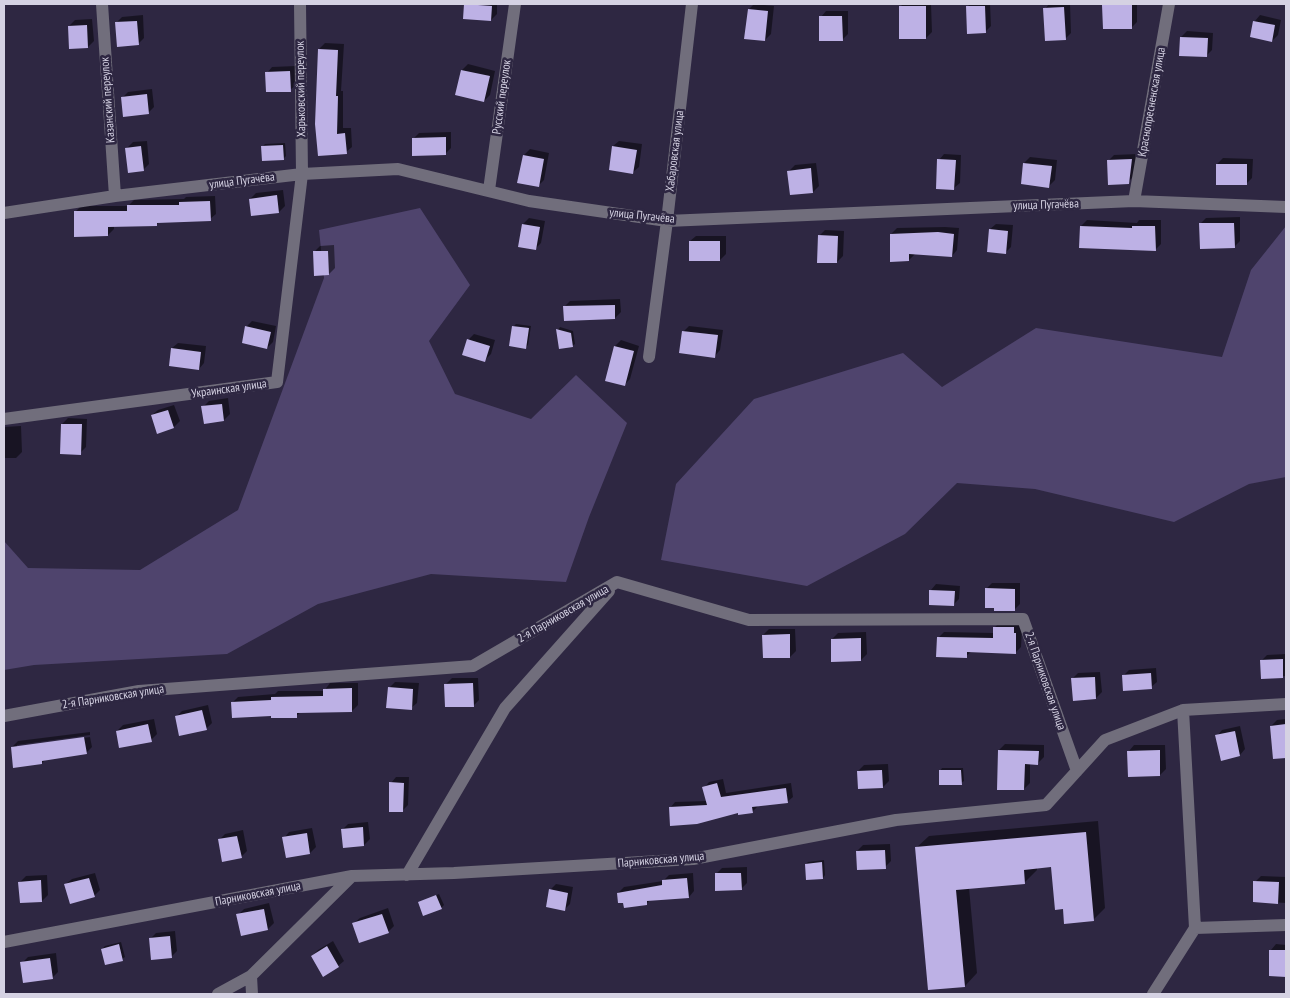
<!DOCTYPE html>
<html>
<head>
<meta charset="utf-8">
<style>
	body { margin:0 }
	#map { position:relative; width:1290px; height:998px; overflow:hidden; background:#2e2742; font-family:"PT Sans Narrow",sans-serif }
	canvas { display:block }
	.frame { position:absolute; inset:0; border:5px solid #d5d2e3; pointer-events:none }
</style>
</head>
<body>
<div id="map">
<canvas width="1290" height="998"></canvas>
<div class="frame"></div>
</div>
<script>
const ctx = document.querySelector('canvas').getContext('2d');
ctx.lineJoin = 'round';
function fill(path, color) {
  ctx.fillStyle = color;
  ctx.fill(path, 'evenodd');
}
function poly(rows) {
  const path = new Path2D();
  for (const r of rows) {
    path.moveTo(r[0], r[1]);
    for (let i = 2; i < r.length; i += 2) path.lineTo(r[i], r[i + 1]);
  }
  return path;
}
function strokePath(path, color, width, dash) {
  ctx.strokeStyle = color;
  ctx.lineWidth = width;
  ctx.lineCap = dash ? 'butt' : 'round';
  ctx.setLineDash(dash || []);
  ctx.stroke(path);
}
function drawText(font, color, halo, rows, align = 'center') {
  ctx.font = font + ' "PT Sans Narrow",sans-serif';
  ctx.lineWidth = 5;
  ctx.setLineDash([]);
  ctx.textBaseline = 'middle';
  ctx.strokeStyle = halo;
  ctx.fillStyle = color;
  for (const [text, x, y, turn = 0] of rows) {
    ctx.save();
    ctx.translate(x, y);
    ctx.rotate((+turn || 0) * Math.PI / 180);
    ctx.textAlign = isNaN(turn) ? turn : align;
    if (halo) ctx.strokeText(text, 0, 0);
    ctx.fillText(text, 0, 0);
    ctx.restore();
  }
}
const green = poly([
	[420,208,470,285,429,341,455,394,531,419,576,375,627,423,589,517,566,582,431,574,318,604,227,654,34,665,4,670,4,541,28,568,140,570,238,510,324,278,319,230],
	[1286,226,1286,477,1249,484,1174,522,1035,489,957,483,905,534,807,586,661,560,676,484,754,399,903,353,942,387,1036,328,1222,357,1251,270]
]);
const shadow = poly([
	[465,4,497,4,497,14,491,20],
	[754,4,774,6,771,34,765,40,749,9],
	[903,4,931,4,932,32,926,38,900,7],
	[970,4,990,4,991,26,985,32,967,7],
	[1049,4,1070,4,1071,33,1065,39,1045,9],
	[1106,4,1137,4,1137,22,1131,28,1104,6],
	[826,11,848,11,848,34,842,40,821,17],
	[143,15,144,38,138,44,116,23,122,17],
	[1260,15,1281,20,1278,35,1272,41,1255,21],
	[92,19,94,41,88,47,69,26,75,20],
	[1187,31,1213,33,1212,50,1206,56,1181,37],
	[325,43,344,44,341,91,343,91,343,128,351,128,352,147,346,152,316,124,319,49],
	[468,64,495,71,490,95,484,101,456,94,462,70],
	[296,66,296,85,290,90,267,73,272,67],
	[152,89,154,107,148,113,122,98,128,92],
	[451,132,451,148,445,154,413,139,419,133],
	[147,141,149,164,143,170,127,148,133,142],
	[619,141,642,144,639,167,633,172,613,146],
	[285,143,286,156,283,159,262,147,265,144],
	[530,149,549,153,544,180,538,186,524,155],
	[944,154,961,155,960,183,954,188,939,160],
	[1138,154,1134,176,1128,182,1108,161,1114,155],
	[1030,157,1057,160,1055,180,1049,186,1024,163],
	[1223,158,1253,159,1252,178,1246,184,1217,164],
	[816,163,819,186,813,192,789,171,795,165],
	[283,190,285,206,279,212,252,215,250,199,256,193],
	[215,196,216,214,210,219,159,222,156,225,114,225,114,229,108,235,75,212,81,206,128,206,134,200,184,199,186,197],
	[1240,217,1240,241,1234,247,1200,224,1206,218],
	[529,218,545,221,541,243,535,249,523,224],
	[1087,220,1137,223,1139,220,1161,220,1161,244,1155,250,1081,226],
	[996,224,1013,225,1011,247,1005,253,990,229],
	[945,227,959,228,957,250,952,256,915,254,909,260,891,234,897,228],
	[825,230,844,231,843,256,837,262,819,236],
	[696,236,726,236,726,254,720,260,690,241],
	[334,245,335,268,329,274,314,252,320,246],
	[620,299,621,312,615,318,564,307,570,301],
	[252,321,276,326,273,342,267,348,246,327],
	[516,324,531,326,528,345,525,348,513,327],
	[689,326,723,330,720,350,715,356,683,332],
	[560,327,573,331,575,344,572,346,558,330],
	[474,334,495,340,491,354,485,360,468,340],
	[621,340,639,346,630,379,624,385,615,346],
	[178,343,206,346,204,363,199,369,172,348],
	[228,398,230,414,224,420,203,407,209,401],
	[174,405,180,421,174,427,152,415,158,410],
	[68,418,87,419,86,447,80,453,62,424],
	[21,426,22,452,16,458,4,458,4,427],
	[992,583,1020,583,1020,604,1014,610,986,589],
	[936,584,960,586,959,599,953,605,931,590],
	[1000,622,1020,622,1022,628,1021,647,1015,653,972,651,966,656,938,638,944,632,994,633,994,628],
	[769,629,795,629,796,651,790,657,763,635],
	[866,632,867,654,861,660,832,639,838,633],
	[1286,654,1286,676,1262,677,1261,661,1267,655],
	[1156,668,1157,682,1151,687,1123,676,1129,670],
	[1100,672,1102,692,1096,698,1072,679,1078,673],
	[452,678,478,678,479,700,473,706,446,684],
	[395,682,419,683,417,703,411,708,389,688],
	[330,683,358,683,358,705,352,711,301,712,296,716,273,715,232,703,238,697,275,694,278,691,324,691],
	[208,705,212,723,206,729,176,717,182,711],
	[154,719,157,734,151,740,117,731,123,725],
	[1286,719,1286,757,1274,758,1271,726,1277,720],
	[1240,726,1245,749,1240,755,1217,736,1222,730],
	[90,732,90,735,17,745,17,747,90,737,92,747,86,753,46,759,42,763,12,747,18,741],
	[1005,744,1044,745,1044,757,1038,763,1030,763,1030,783,1024,789,999,750],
	[1134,745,1165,745,1166,769,1160,775,1129,751],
	[888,764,889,781,883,787,858,771,864,765],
	[942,768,963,768,964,781,961,783,940,771],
	[396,777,409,777,408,805,402,811,391,783],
	[723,779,726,793,791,783,793,797,787,802,758,806,752,812,670,808,675,802,707,801,704,788,709,782],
	[1098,821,1105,908,1093,920,1064,908,1052,866,1037,867,1037,870,1025,882,969,888,977,973,965,986,916,848,929,836],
	[368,822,370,839,364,845,342,830,348,824],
	[312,828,316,847,310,853,284,838,289,832],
	[243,830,247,851,241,857,219,840,225,834],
	[890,844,891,861,885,867,857,851,863,845],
	[824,860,825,875,823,878,806,864,808,862],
	[747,867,747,883,741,889,716,874,722,868],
	[95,873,100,890,94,896,66,884,72,879],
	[693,873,694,891,689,897,651,899,647,903,624,901,618,893,624,887,663,881,669,875],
	[47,875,48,895,42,901,20,882,26,876],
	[1261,876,1286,877,1286,903,1254,901,1255,882],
	[556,884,573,887,570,904,564,910,550,890],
	[439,894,444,905,441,908,419,903],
	[269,903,274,923,268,929,238,915,244,909],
	[388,908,394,926,388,932,354,923,360,918],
	[175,931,177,951,171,957,150,939,156,933],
	[333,941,344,961,338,966,312,956,318,950],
	[121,942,125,957,122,959,102,949,105,946],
	[1276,944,1286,945,1286,976,1270,975,1271,950],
	[56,953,58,972,52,978,22,963,28,957]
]);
const building = poly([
	[464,4,492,6,491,21,463,19],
	[1102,5,1132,5,1132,29,1103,29],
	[899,6,926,6,926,39,899,39],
	[966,6,985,6,986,33,967,34],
	[1064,7,1066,40,1045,41,1043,8],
	[748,9,768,11,765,41,744,39],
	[819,16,842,16,843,41,819,41],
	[137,21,139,45,117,47,115,22],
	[1253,21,1275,25,1272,42,1250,37],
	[87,25,88,48,69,49,68,26],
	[1180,37,1208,38,1207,57,1179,56],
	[318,49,338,50,336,96,338,96,337,134,345,133,347,154,318,156,315,124],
	[461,70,490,76,484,102,455,95],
	[290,71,291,92,266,92,265,72],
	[147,94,149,114,123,117,121,97],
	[446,137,446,155,412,156,412,138],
	[283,145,284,160,262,161,261,146],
	[141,146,144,171,128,173,125,148],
	[612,146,637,150,633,174,609,170],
	[523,155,544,159,539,187,517,183],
	[937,159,956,160,954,190,936,189],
	[1132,159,1129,184,1108,185,1107,160],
	[1023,163,1052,166,1049,188,1021,184],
	[1216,164,1247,164,1247,185,1216,185],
	[811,168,813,193,790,195,787,171],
	[277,195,279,213,251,216,249,199],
	[210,201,211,221,157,223,157,226,108,227,108,236,74,237,74,211,127,211,127,205,179,205,179,202],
	[1199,223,1234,223,1235,248,1200,249],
	[522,224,540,227,536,250,518,247],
	[1080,226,1132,228,1132,226,1155,226,1156,251,1079,248],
	[989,229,1008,231,1006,254,987,252],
	[938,232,954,234,952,257,909,254,909,261,890,262,890,234],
	[818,235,838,236,837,263,817,263],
	[689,241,720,241,720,261,689,261],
	[313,251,328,251,329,275,314,276],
	[615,305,615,319,564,321,563,306],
	[245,326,271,332,267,349,242,343],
	[512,326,529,328,526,349,509,346],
	[556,329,571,333,573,347,559,349],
	[682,331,718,335,715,358,679,353],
	[467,339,490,346,485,362,462,355],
	[614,346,634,351,625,386,605,381],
	[171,348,201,352,199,370,169,366],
	[222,404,224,421,204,424,201,406],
	[168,410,174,428,157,434,151,415],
	[61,424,82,424,81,455,60,454],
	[985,588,1015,589,1015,611,994,611,994,608,985,608],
	[929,590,955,591,954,606,929,605],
	[993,627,1014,627,1014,633,1016,633,1016,654,967,652,967,658,936,657,937,637,993,638],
	[790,634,790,658,763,658,762,635],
	[861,638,861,661,831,662,831,639],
	[1283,659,1283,678,1261,679,1260,660],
	[1151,673,1152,689,1123,691,1122,675],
	[1095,677,1096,699,1073,701,1071,678],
	[473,683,474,707,445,707,444,684],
	[388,687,413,689,412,710,386,708],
	[352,688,352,712,297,713,297,718,271,718,271,716,232,718,231,702,271,700,271,697,323,696,323,689],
	[202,710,207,730,179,736,175,716],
	[148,724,152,742,119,748,116,731],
	[1286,724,1286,758,1273,759,1270,726],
	[1235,731,1240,756,1221,761,1215,735],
	[84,737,87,754,42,761,42,764,13,768,11,747],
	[998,750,1039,751,1038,765,1025,764,1024,790,997,790],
	[1160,750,1160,776,1128,777,1127,751],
	[882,770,883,788,858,789,857,771],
	[939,770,961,770,962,785,939,785],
	[389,782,404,783,403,812,389,812],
	[717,783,721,797,786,788,788,803,752,807,753,813,738,815,738,813,697,824,670,826,669,807,707,805,702,787],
	[363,827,364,846,343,848,341,829],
	[1086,832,1094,921,1064,924,1063,909,1055,910,1051,867,1024,870,1025,884,956,890,965,987,928,990,915,847],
	[307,833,310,854,286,858,282,837],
	[237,836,242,858,222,862,218,839],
	[885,850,886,869,857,870,856,851],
	[822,862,823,879,806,880,805,864],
	[715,873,741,873,742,890,715,891],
	[89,878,95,897,70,904,64,884],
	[687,878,689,898,647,901,647,905,624,908,623,903,618,903,617,893,662,885,662,880],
	[41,880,42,902,20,903,18,882],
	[1253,881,1279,882,1278,904,1253,902],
	[549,889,568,893,565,911,546,907],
	[436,895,442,909,423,916,418,902],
	[264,909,268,930,241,936,236,914],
	[382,914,389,933,359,943,352,923],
	[170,936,172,958,151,960,149,938],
	[119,944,123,961,105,965,101,949],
	[327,946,339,967,323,977,311,956],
	[1269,950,1286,950,1286,977,1269,976],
	[50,958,53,979,23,983,20,962]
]);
const minor = poly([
	[102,4,115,196],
	[489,190,515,4],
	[1134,201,1169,4],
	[4,213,115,196,302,174,398,169,529,201,667,221,1134,201,1286,207],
	[649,357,667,221,692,4],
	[4,419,277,382,302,174,300,4],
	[1183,710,1195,928],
	[4,716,139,691,473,666,617,582,749,620,1023,619,1077,771],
	[407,875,505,708,609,591],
	[4,942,352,876,454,873,693,859,896,820,1046,805,1105,740,1183,710,1286,704],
	[251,976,352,876],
	[218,994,251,976,252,994],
	[1153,994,1195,928,1286,925]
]);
const streetNames = [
	["Харьковский переулок",301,89,-91],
	["Русский переулок",502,97,-82],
	["Казанский переулок",108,100,-94],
	["Краснопресненская улица",1152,102,-80],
	["Хабаровская улица",675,151,-83],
	["улица Пугачёва",242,181,-7],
	["улица Пугачёва",1046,205,-2],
	["улица Пугачёва",642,216,6],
	["Украинская улица",229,389,-8],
	["2-я Парниковская улица",563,614,-30],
	["2-я Парниковская улица",1045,681,71],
	["2-я Парниковская улица",113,697,-9],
	["Парниковская улица",661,860,-5],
	["Парниковская улица",258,894,-11]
];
fill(green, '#4f446d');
fill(shadow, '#0007');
fill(building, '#bdb1e5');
strokePath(minor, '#716e7c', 12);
drawText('12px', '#d5d2e3', '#2e2742', streetNames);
</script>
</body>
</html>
